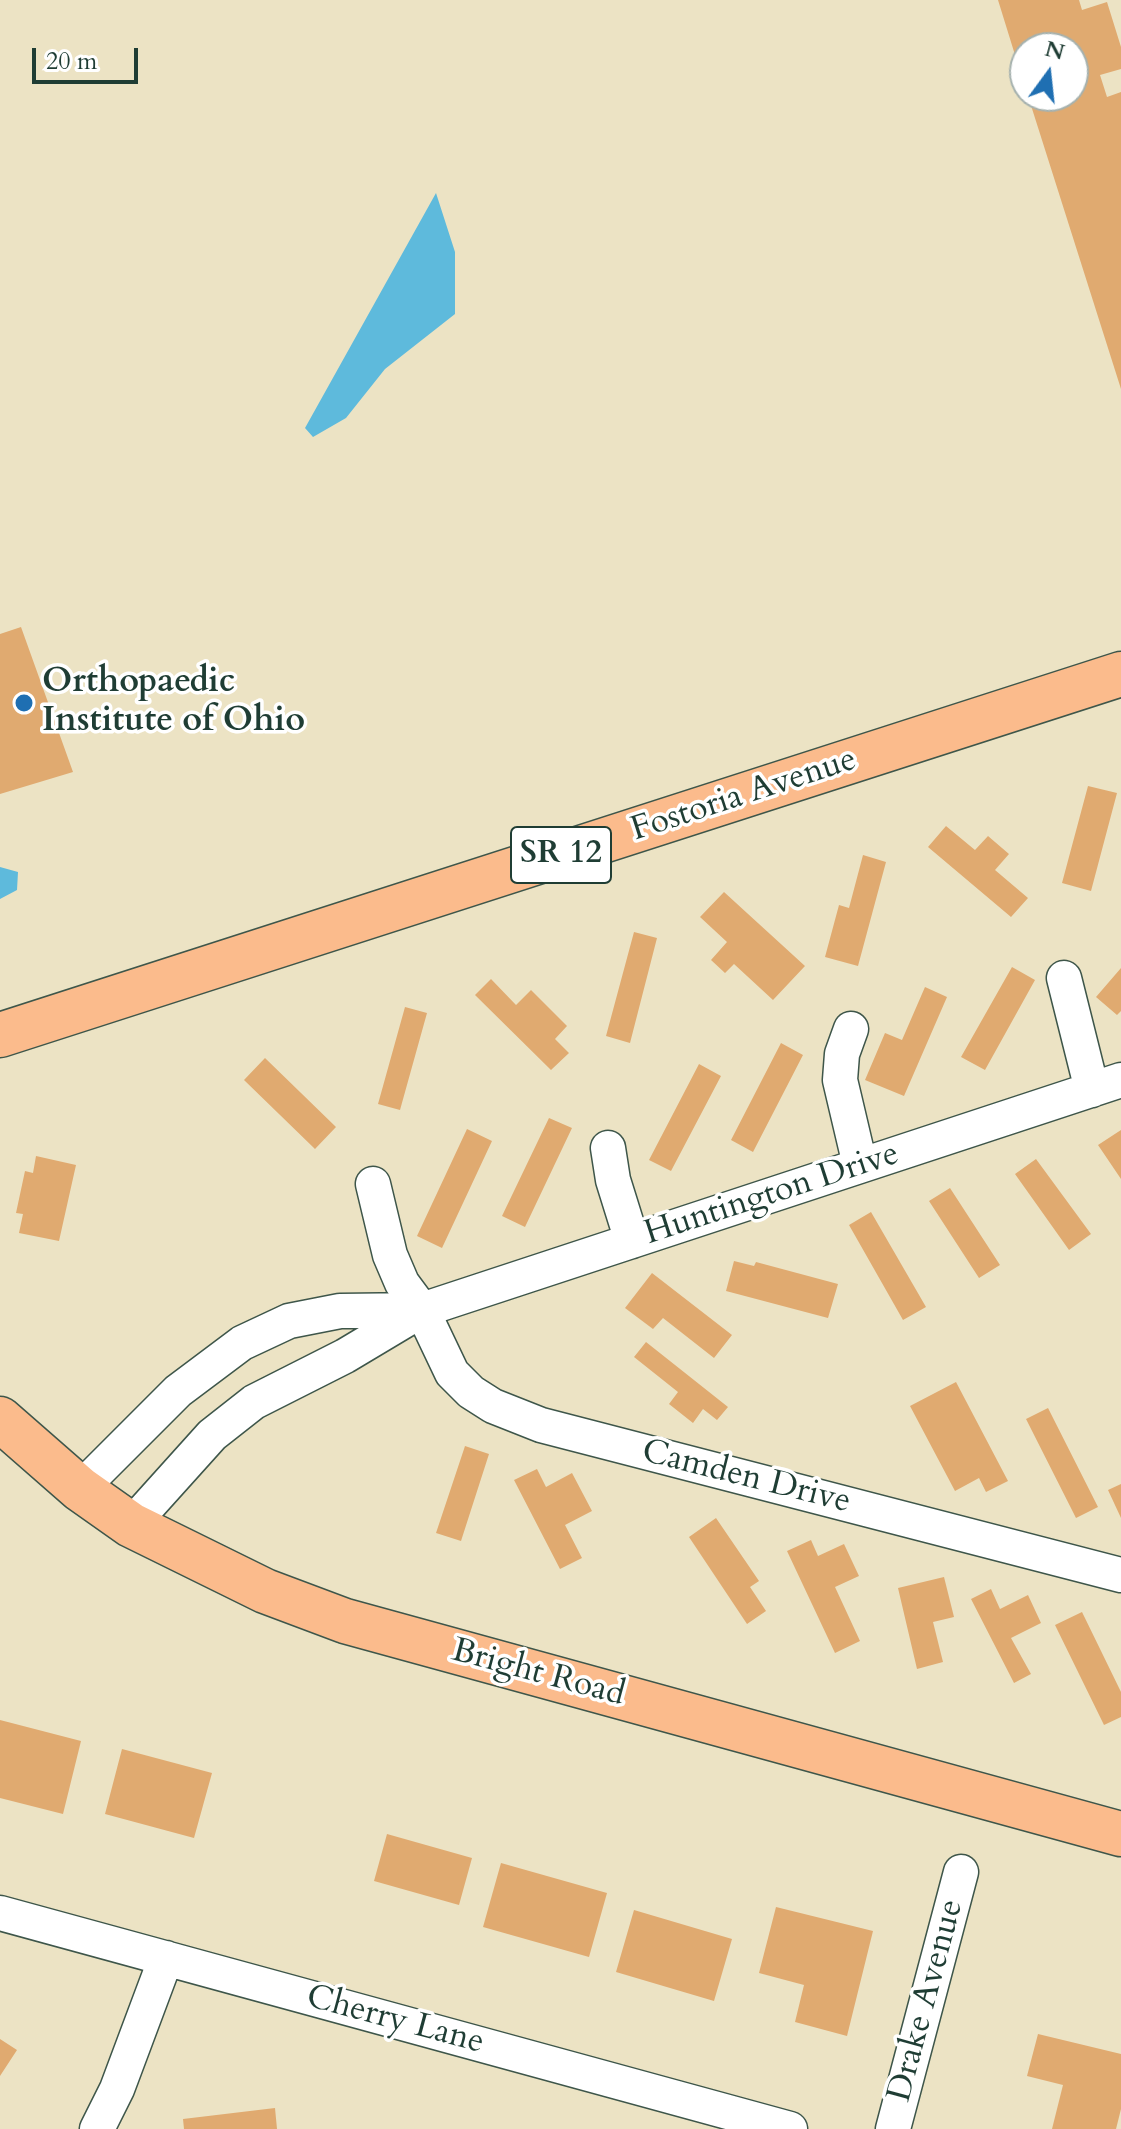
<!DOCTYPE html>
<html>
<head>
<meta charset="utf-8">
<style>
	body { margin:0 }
	#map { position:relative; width:1121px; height:2129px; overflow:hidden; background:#ece3c4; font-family:Cardo,serif }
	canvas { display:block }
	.north { position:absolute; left:1009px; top:32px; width:80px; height:80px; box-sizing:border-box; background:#fff; border:2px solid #a5b1ae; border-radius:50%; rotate:15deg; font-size:22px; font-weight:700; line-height:32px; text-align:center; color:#1f3d34 }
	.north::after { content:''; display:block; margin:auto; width:28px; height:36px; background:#1f6fb2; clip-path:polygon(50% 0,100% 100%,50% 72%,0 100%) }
	.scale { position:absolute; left:32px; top:48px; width:106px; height:36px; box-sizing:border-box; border:4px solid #1f3d34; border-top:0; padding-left:10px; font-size:24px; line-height:28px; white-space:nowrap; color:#1f3d34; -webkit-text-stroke:6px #fff; paint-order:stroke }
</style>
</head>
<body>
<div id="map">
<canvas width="1121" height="2129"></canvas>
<div class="north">N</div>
<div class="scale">20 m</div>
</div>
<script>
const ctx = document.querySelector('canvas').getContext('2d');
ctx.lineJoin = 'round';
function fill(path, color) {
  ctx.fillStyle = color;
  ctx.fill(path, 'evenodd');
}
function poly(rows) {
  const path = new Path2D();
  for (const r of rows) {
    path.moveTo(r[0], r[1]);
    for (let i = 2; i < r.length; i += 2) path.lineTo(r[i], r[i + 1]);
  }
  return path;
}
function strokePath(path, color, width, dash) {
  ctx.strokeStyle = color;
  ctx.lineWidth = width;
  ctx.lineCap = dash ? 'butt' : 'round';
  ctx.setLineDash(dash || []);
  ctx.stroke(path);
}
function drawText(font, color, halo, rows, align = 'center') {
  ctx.font = font + ' Cardo,serif';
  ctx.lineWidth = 7;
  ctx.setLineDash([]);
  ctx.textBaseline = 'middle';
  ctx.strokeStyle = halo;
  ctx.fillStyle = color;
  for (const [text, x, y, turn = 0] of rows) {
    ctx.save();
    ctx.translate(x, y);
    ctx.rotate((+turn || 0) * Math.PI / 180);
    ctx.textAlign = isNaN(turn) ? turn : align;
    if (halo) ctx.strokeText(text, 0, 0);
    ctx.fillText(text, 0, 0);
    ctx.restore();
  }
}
const water = poly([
	[436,193,455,252,455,314,385,369,346,418,313,437,305,428],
	[0,867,18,872,17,890,0,899]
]);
const building = poly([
	[998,0,1079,0,1082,10,1107,2,1121,47,1121,69,1100,75,1107,97,1121,92,1121,389,1028,96,1073,96,1073,48,1025,48,1024,84],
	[21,627,73,772,0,794,0,634],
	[1088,786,1117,793,1091,891,1062,883],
	[946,826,975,850,988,836,1009,854,995,870,1028,898,1011,917,928,847],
	[863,855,886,862,858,966,825,957,839,905,849,908],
	[724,892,805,966,773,1000,734,964,725,973,711,960,727,942,700,917],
	[634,932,657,938,630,1043,606,1036],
	[1012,967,1035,980,985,1070,961,1057],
	[1121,968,1121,1011,1117,1015,1096,997],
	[491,979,516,1005,531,990,567,1026,555,1039,569,1053,551,1070,475,995],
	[925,987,947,997,904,1096,865,1080,885,1033,902,1040],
	[405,1007,427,1013,400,1110,378,1104],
	[781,1043,803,1055,753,1152,731,1140],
	[265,1058,336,1127,315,1149,244,1080],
	[699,1064,721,1076,671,1171,649,1160],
	[549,1118,572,1128,525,1227,502,1216],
	[467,1129,492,1141,442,1248,417,1236],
	[1121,1130,1121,1179,1098,1145],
	[36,1156,76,1165,59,1241,19,1233,23,1214,16,1213,25,1171,33,1173],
	[1036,1159,1091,1234,1069,1250,1015,1174],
	[950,1188,1000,1265,979,1278,929,1201],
	[871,1212,926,1307,903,1320,849,1225],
	[734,1261,754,1266,756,1262,838,1284,828,1318,726,1291],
	[652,1273,732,1335,714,1358,663,1318,653,1329,625,1308],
	[646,1342,728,1407,717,1420,703,1409,693,1423,669,1404,678,1392,634,1357],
	[956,1382,1008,1481,986,1492,979,1478,955,1491,910,1406],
	[1048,1408,1098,1507,1076,1518,1026,1419],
	[465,1446,489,1454,461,1541,436,1533],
	[537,1469,546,1487,572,1473,592,1511,565,1525,582,1558,560,1569,514,1480],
	[1121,1484,1121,1518,1108,1490],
	[716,1518,759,1581,750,1587,766,1611,747,1624,689,1537],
	[811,1540,818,1556,844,1544,859,1576,835,1587,860,1641,835,1653,787,1551],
	[944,1577,954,1617,933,1622,943,1662,917,1669,898,1588],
	[991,1589,1000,1609,1028,1595,1041,1623,1011,1638,1031,1674,1014,1683,971,1599],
	[1082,1612,1121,1692,1121,1717,1104,1725,1055,1625],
	[0,1720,81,1741,63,1814,0,1798],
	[122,1749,212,1773,194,1838,105,1814],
	[387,1834,472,1858,459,1905,374,1881],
	[501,1863,607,1893,589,1957,483,1927],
	[776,1907,873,1931,847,2036,795,2022,804,1985,759,1973],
	[634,1910,732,1939,714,2001,616,1972],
	[1038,2034,1121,2054,1121,2109,1116,2129,1052,2129,1063,2085,1027,2076],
	[0,2039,17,2050,0,2076],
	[275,2108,277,2129,184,2129,183,2119]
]);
const minor = poly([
	[1064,978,1092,1090],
	[851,1029,842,1054,840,1080,860,1165],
	[608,1148,613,1180,632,1241],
	[373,1184,390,1255,402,1283,422,1310,452,1373,471,1392,493,1406,541,1425,1121,1575],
	[80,1489,178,1391,242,1343,289,1321,340,1311,422,1310],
	[131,1525,212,1435,254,1402,345,1356,422,1310,1121,1080],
	[0,1913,790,2129],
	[97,2129,117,2089,166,1958],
	[893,2129,961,1872]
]);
const major = poly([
	[0,1035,1121,674],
	[0,1419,80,1489,131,1525,265,1591,345,1621,1121,1834]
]);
const markers = [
	[24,703,10,"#1f6fb2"]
];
const shields = [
	[561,855,100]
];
const shieldNames = [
	["SR 12",561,855]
];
const poiNames = [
	["Orthopaedic",42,683],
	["Institute of Ohio",42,722]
];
const streetNames = [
	["Fostoria Avenue",744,796,-18],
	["Huntington Drive",772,1195,-18],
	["Camden Drive",746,1478,14],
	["Bright Road",538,1674,15],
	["Drake Avenue",927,2001,-75],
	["Cherry Lane",395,2021,15]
];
fill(water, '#5ebadc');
fill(building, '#e0aa70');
strokePath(minor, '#3e564a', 37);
strokePath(major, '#3e564a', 47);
strokePath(minor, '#fff', 34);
strokePath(major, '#fbbb8c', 44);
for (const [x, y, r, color] of markers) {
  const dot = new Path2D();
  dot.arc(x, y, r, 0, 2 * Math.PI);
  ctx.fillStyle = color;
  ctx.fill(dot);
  strokePath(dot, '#fff', 3);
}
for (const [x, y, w] of shields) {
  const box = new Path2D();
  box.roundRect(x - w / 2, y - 28, w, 56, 6);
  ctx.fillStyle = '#fff';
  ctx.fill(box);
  strokePath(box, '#1f3d34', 2);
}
drawText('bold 32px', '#1f3d34', null, shieldNames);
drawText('bold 34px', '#1f3d34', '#fff', poiNames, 'left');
drawText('34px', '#1f3d34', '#fff', streetNames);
</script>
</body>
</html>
